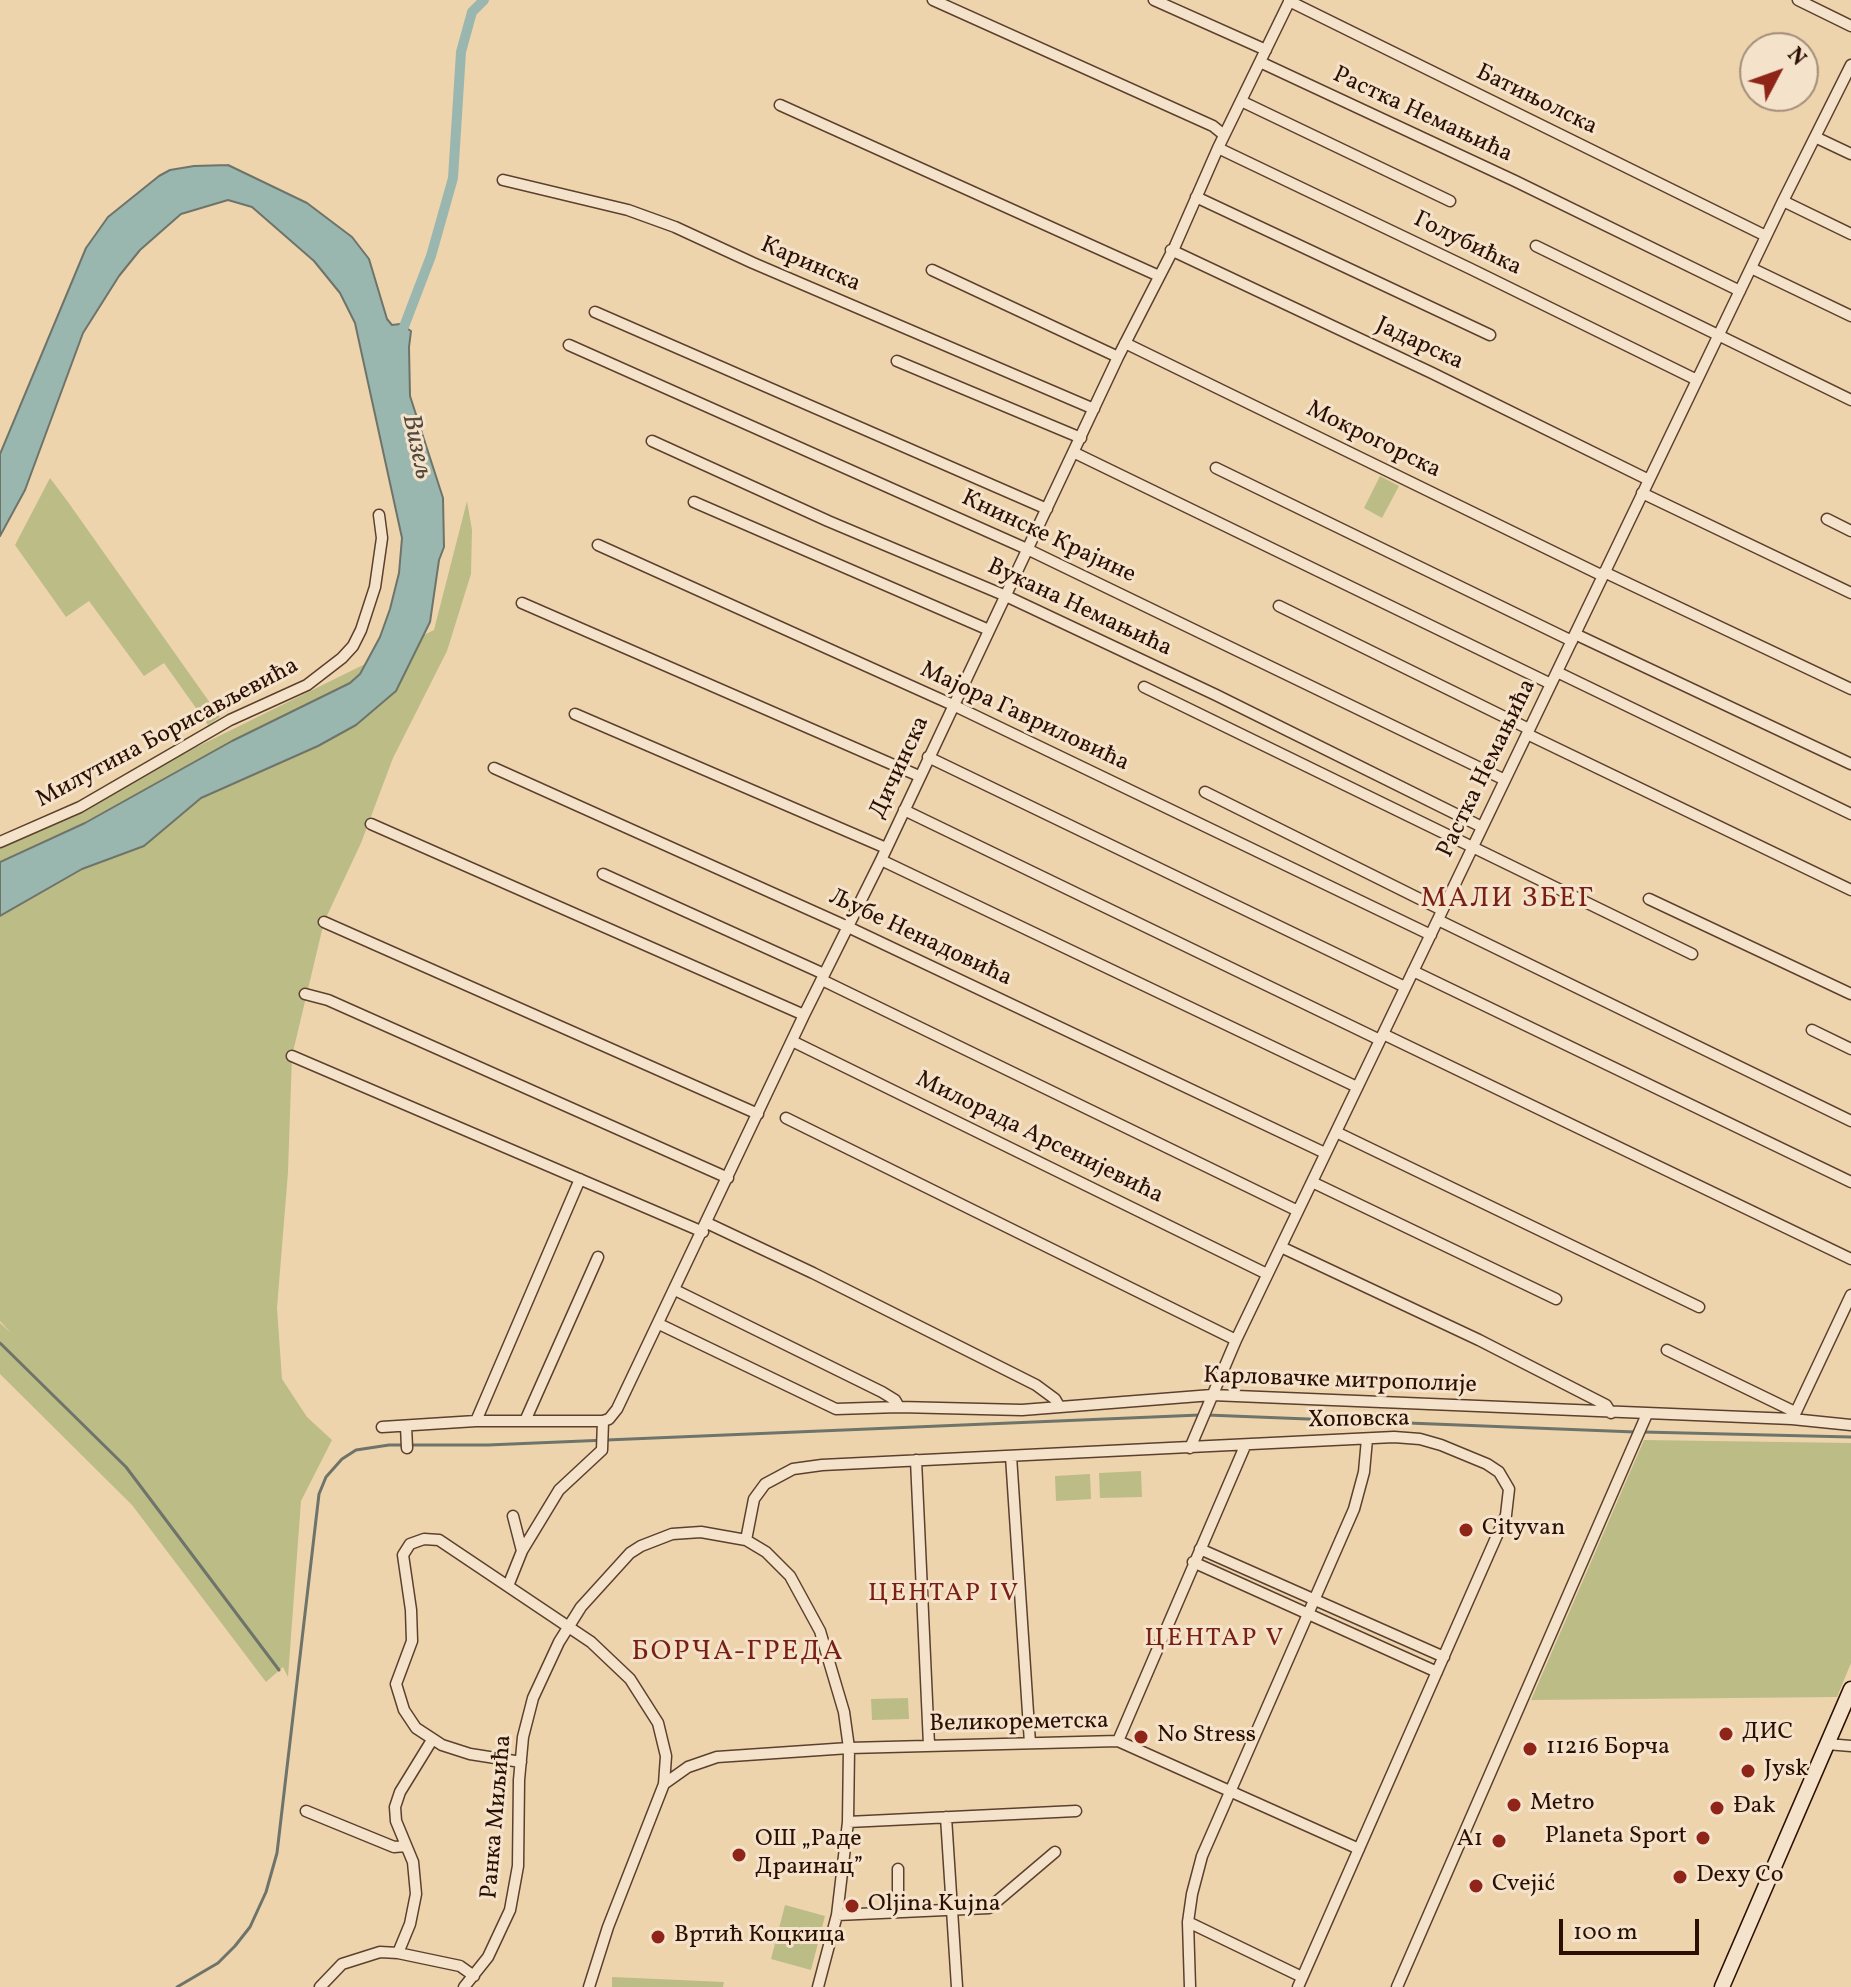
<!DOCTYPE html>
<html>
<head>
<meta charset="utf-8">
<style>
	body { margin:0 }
	#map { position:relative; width:1851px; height:1987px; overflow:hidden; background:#eed4ad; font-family:Vollkorn,serif }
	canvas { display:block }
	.north { position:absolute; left:1739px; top:32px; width:80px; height:80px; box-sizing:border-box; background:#f4e3ca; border:2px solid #a48e7a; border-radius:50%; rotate:49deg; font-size:22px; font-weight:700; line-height:32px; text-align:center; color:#2b0f03 }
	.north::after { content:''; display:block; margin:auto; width:28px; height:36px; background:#8f2418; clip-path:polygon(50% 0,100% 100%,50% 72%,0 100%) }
	.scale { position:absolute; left:1559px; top:1919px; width:140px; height:36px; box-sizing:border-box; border:4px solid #2b0f03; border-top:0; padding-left:10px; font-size:24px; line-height:28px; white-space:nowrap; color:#2b0f03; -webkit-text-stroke:6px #f4e3ca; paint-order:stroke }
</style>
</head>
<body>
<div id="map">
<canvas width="1851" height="1987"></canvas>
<div class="north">N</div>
<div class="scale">100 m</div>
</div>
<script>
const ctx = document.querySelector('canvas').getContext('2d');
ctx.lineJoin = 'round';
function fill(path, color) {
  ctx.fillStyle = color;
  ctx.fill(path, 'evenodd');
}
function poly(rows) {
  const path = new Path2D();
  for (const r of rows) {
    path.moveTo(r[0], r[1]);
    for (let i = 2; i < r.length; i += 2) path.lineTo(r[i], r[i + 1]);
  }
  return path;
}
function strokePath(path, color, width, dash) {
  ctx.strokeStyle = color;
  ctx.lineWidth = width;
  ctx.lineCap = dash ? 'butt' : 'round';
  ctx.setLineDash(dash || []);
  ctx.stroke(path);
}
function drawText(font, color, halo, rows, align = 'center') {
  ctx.font = font + ' Vollkorn,serif';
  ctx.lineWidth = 6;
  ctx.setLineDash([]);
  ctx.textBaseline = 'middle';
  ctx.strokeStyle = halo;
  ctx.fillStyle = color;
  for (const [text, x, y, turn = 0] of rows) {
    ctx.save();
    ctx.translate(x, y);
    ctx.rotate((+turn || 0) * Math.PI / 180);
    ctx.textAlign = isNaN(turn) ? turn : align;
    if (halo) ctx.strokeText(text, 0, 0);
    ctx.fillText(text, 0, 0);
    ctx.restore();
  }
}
const green = poly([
	[1380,476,1399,486,1382,518,1364,508],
	[50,478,68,502,220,717,208,725,164,663,144,676,89,601,66,617,15,545],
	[467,501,472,530,471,574,447,651,393,758,361,843,324,922,292,1056,288,1172,277,1308,282,1379,307,1417,332,1440,301,1501,288,1677,283,1667,266,1682,132,1505,0,1374,0,1323,11,1333,0,1321,0,844,434,630],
	[1644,1440,1851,1443,1851,1663,1837,1697,1531,1700],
	[1141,1471,1142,1497,1100,1498,1099,1473],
	[1090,1474,1091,1499,1056,1501,1055,1476],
	[908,1698,909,1719,872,1720,871,1699],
	[785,1905,825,1916,811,1970,771,1959],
	[612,1977,724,1982,723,1987,612,1987]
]);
const water = poly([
	[228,165,307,203,352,237,369,259,387,319,392,325,400,324,411,331,409,347,410,396,443,498,444,547,439,560,430,622,396,691,356,725,318,746,201,798,144,846,82,869,0,916,0,862,85,823,232,741,350,683,360,674,380,637,390,609,399,573,402,538,355,323,340,293,314,261,252,207,228,200,181,214,140,250,119,276,83,333,25,490,0,536,0,454,86,248,108,217,159,176,170,170,194,166,228,165]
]);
const stream = poly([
	[0,1343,126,1467,279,1670],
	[1207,1415,1635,1432],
	[1643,1432,1851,1437],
	[177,1987,218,1963,235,1946,250,1927,266,1892,277,1853,319,1494,326,1477,342,1459,356,1450,389,1445,488,1445,1200,1415]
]);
const canal = poly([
	[400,337,431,256,453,178,461,52,472,12,484,0]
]);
const minor = poly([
	[933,0,1213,126,1224,135],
	[1154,0,1266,50],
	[1798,0,1851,26],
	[1289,1,1766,236],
	[1260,62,1515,181,1740,291],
	[1241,101,1450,201],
	[780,105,1159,276],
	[1815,137,1851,154],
	[1218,148,1471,269,1697,380],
	[503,180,628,210,675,227,753,263,1094,409],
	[1196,197,1490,335],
	[1783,201,1851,234],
	[1536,246,1851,400],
	[1171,250,1432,373,1649,480],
	[1751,268,1851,316],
	[932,270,1118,357],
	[595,312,1047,509],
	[1125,343,1603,576],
	[569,345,1027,549,1505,780],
	[897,361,1081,438],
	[652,441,828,521,1006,596,1216,695,1482,827],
	[1075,453,1551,684],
	[1216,468,1572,641],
	[1642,493,1851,593],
	[694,502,989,630],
	[1827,519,1851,531],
	[598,545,953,705,1431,935],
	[1604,572,1851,689],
	[522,603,919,776],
	[1279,606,1529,729],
	[1575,634,1851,764],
	[1557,672,1851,814],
	[1144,687,1692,954],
	[575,714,886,848],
	[1527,734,1851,890],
	[928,757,1405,987],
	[494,768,848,927,1325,1153],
	[1205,792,1442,910],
	[904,810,1380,1040],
	[371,824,804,1015],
	[0,842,80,807,230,720,307,685,342,658,353,646,361,630,375,587,382,538,379,515],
	[881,860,1357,1087],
	[603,874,824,974],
	[1649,899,1851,994],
	[1438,920,1851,1121],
	[324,922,758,1114],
	[1413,971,1851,1182],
	[822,980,1298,1211],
	[305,994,328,1000,728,1178],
	[1812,1030,1851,1049],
	[1383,1034,1851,1259],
	[792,1041,1267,1274],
	[292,1056,703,1232],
	[786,1118,1236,1340],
	[1336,1132,1699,1307],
	[1312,1182,1556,1299],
	[707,1223,813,1273,1036,1385,1055,1399,1059,1406],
	[1281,1247,1479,1340,1606,1405,1611,1413],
	[675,1290,882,1392,895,1400,899,1407],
	[659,1324,836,1409,899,1407,1022,1410,1212,1395,1792,1419,1851,1425],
	[1667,1350,1795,1412],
	[1794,1416,1851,1295],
	[476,1421,580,1179],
	[525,1421,598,1257],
	[406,1426,407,1448],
	[382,1427,476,1421,603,1421,609,1419,617,1409,804,1015,881,860,1118,357,1175,246,1218,148,1290,0],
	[1190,1448,1236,1340,1783,201,1851,65],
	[1011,1456,1030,1743],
	[916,1460,929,1745],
	[746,1540,754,1499,765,1484,793,1469,822,1465,1394,1437,1420,1439,1441,1445,1487,1464,1499,1472,1509,1489,1506,1515,1298,1987],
	[1200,1549,1444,1657],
	[522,1551,559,1490,602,1450,603,1421],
	[1193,1562,1437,1672],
	[508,1586,522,1551,513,1516],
	[1118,1741,1245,1446],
	[1827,1744,1851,1746],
	[521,1762,470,1754,442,1745,416,1728,404,1710,396,1684,412,1641,411,1610,403,1555,410,1544,424,1539,439,1540,591,1642,630,1679,658,1723,666,1756,664,1784,608,1927,589,1987],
	[664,1784,688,1767,717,1757,849,1748,1118,1741,1359,1849],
	[306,1811,394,1847,406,1846],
	[946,1817,957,1987],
	[848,1822,1076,1811],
	[898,1869,898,1912],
	[837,1915,989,1908,1055,1852],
	[1188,1922,1302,1977],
	[398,1953,410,1924,416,1894,413,1862,396,1821,395,1807,400,1792,432,1740],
	[320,1987,342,1964,380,1952,398,1953,460,1966,474,1976],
	[464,1987,488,1957,510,1910,518,1866,519,1780,523,1737,533,1698,559,1642,581,1607,630,1553,641,1546,672,1534,701,1532,746,1540,766,1552,790,1576,820,1631,844,1712,849,1748,848,1822,837,1915,818,1987],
	[1190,1987,1188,1922,1192,1894,1202,1856,1354,1509,1364,1472,1367,1439],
	[1397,1987,1647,1414]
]);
const secondary = poly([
	[1722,1987,1851,1689]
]);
const markers = [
	[1466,1530,8,"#8f2418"],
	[1726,1734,8,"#8f2418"],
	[1141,1737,8,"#8f2418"],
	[1530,1749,8,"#8f2418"],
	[1748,1771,8,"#8f2418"],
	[1514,1805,8,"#8f2418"],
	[1717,1808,8,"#8f2418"],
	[1703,1838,8,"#8f2418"],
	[1499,1841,8,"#8f2418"],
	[739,1855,8,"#8f2418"],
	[1680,1877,8,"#8f2418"],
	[1476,1886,8,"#8f2418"],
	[852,1906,8,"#8f2418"],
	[658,1937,8,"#8f2418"]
];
const streetNames = [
	["Батињолска",1536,101,26],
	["Растка Немањића",1422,116,25],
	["Голубићка",1467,245,26],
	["Каринска",810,266,23],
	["Јадарска",1419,345,25],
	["Мокрогорска",1373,441,26],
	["Книнске Крајине",1048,538,25],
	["Вукана Немањића",1079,609,25],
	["Мајора Гавриловића",1024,718,25],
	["Милутина Борисављевића",168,734,-28],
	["Дичинска",901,768,-65],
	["Растка Немањића",1488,769,-64],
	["Љубе Ненадовића",920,939,25],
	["Милорада Арсенијевића",1039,1139,26],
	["Карловачке митрополије",1340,1382,2],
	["Хоповска",1359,1421,-1],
	["Великореметска",1019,1724,-1],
	["Ранка Миљића",498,1817,-85]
];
const poiNames = [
	["Cityvan",1482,1530],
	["ДИС",1742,1734],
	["No Stress",1157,1737],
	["11216 Борча",1546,1749],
	["Jysk",1764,1771],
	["Metro",1530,1805],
	["Đak",1733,1808],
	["Planeta Sport",1687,1838,"right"],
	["ОШ „Раде",755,1841],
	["Драинац”",755,1869],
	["A1",1483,1841,"right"],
	["Dexy Co",1696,1877],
	["Cvejić",1492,1886],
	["Oljina Kujna",868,1906],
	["Вртић Коцкица",674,1937]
];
const waterNames = [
	["Визељ",415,447,78]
];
const neighbourhoodNames = [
	["ЦЕНТАР IV",944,1595],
	["ЦЕНТАР V",1215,1640]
];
const quarterNames = [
	["МАЛИ ЗБЕГ",1508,901],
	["БОРЧА-ГРЕДА",738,1654]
];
fill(green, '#bcbc87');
fill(water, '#9ab7af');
strokePath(water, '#6e746a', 2);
strokePath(stream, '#6e746a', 3);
strokePath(canal, '#9ab7af', 10);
strokePath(minor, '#5c402e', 13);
strokePath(secondary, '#2b0f03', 17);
strokePath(minor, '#f4e3ca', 10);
strokePath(secondary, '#f4e3ca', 14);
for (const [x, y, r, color] of markers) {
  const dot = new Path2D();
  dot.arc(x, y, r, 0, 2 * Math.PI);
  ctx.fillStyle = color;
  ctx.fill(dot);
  strokePath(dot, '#f4e3ca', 3);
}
drawText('24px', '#2b0f03', '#f4e3ca', streetNames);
drawText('24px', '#2b0f03', '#f4e3ca', poiNames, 'left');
drawText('italic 26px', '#524a3f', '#f4e3ca', waterNames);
ctx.letterSpacing = '2px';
drawText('26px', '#7a1f14', '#f4e3ca', neighbourhoodNames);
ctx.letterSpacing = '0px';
ctx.letterSpacing = '2px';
drawText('28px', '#7a1f14', '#f4e3ca', quarterNames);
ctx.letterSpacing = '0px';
</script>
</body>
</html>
